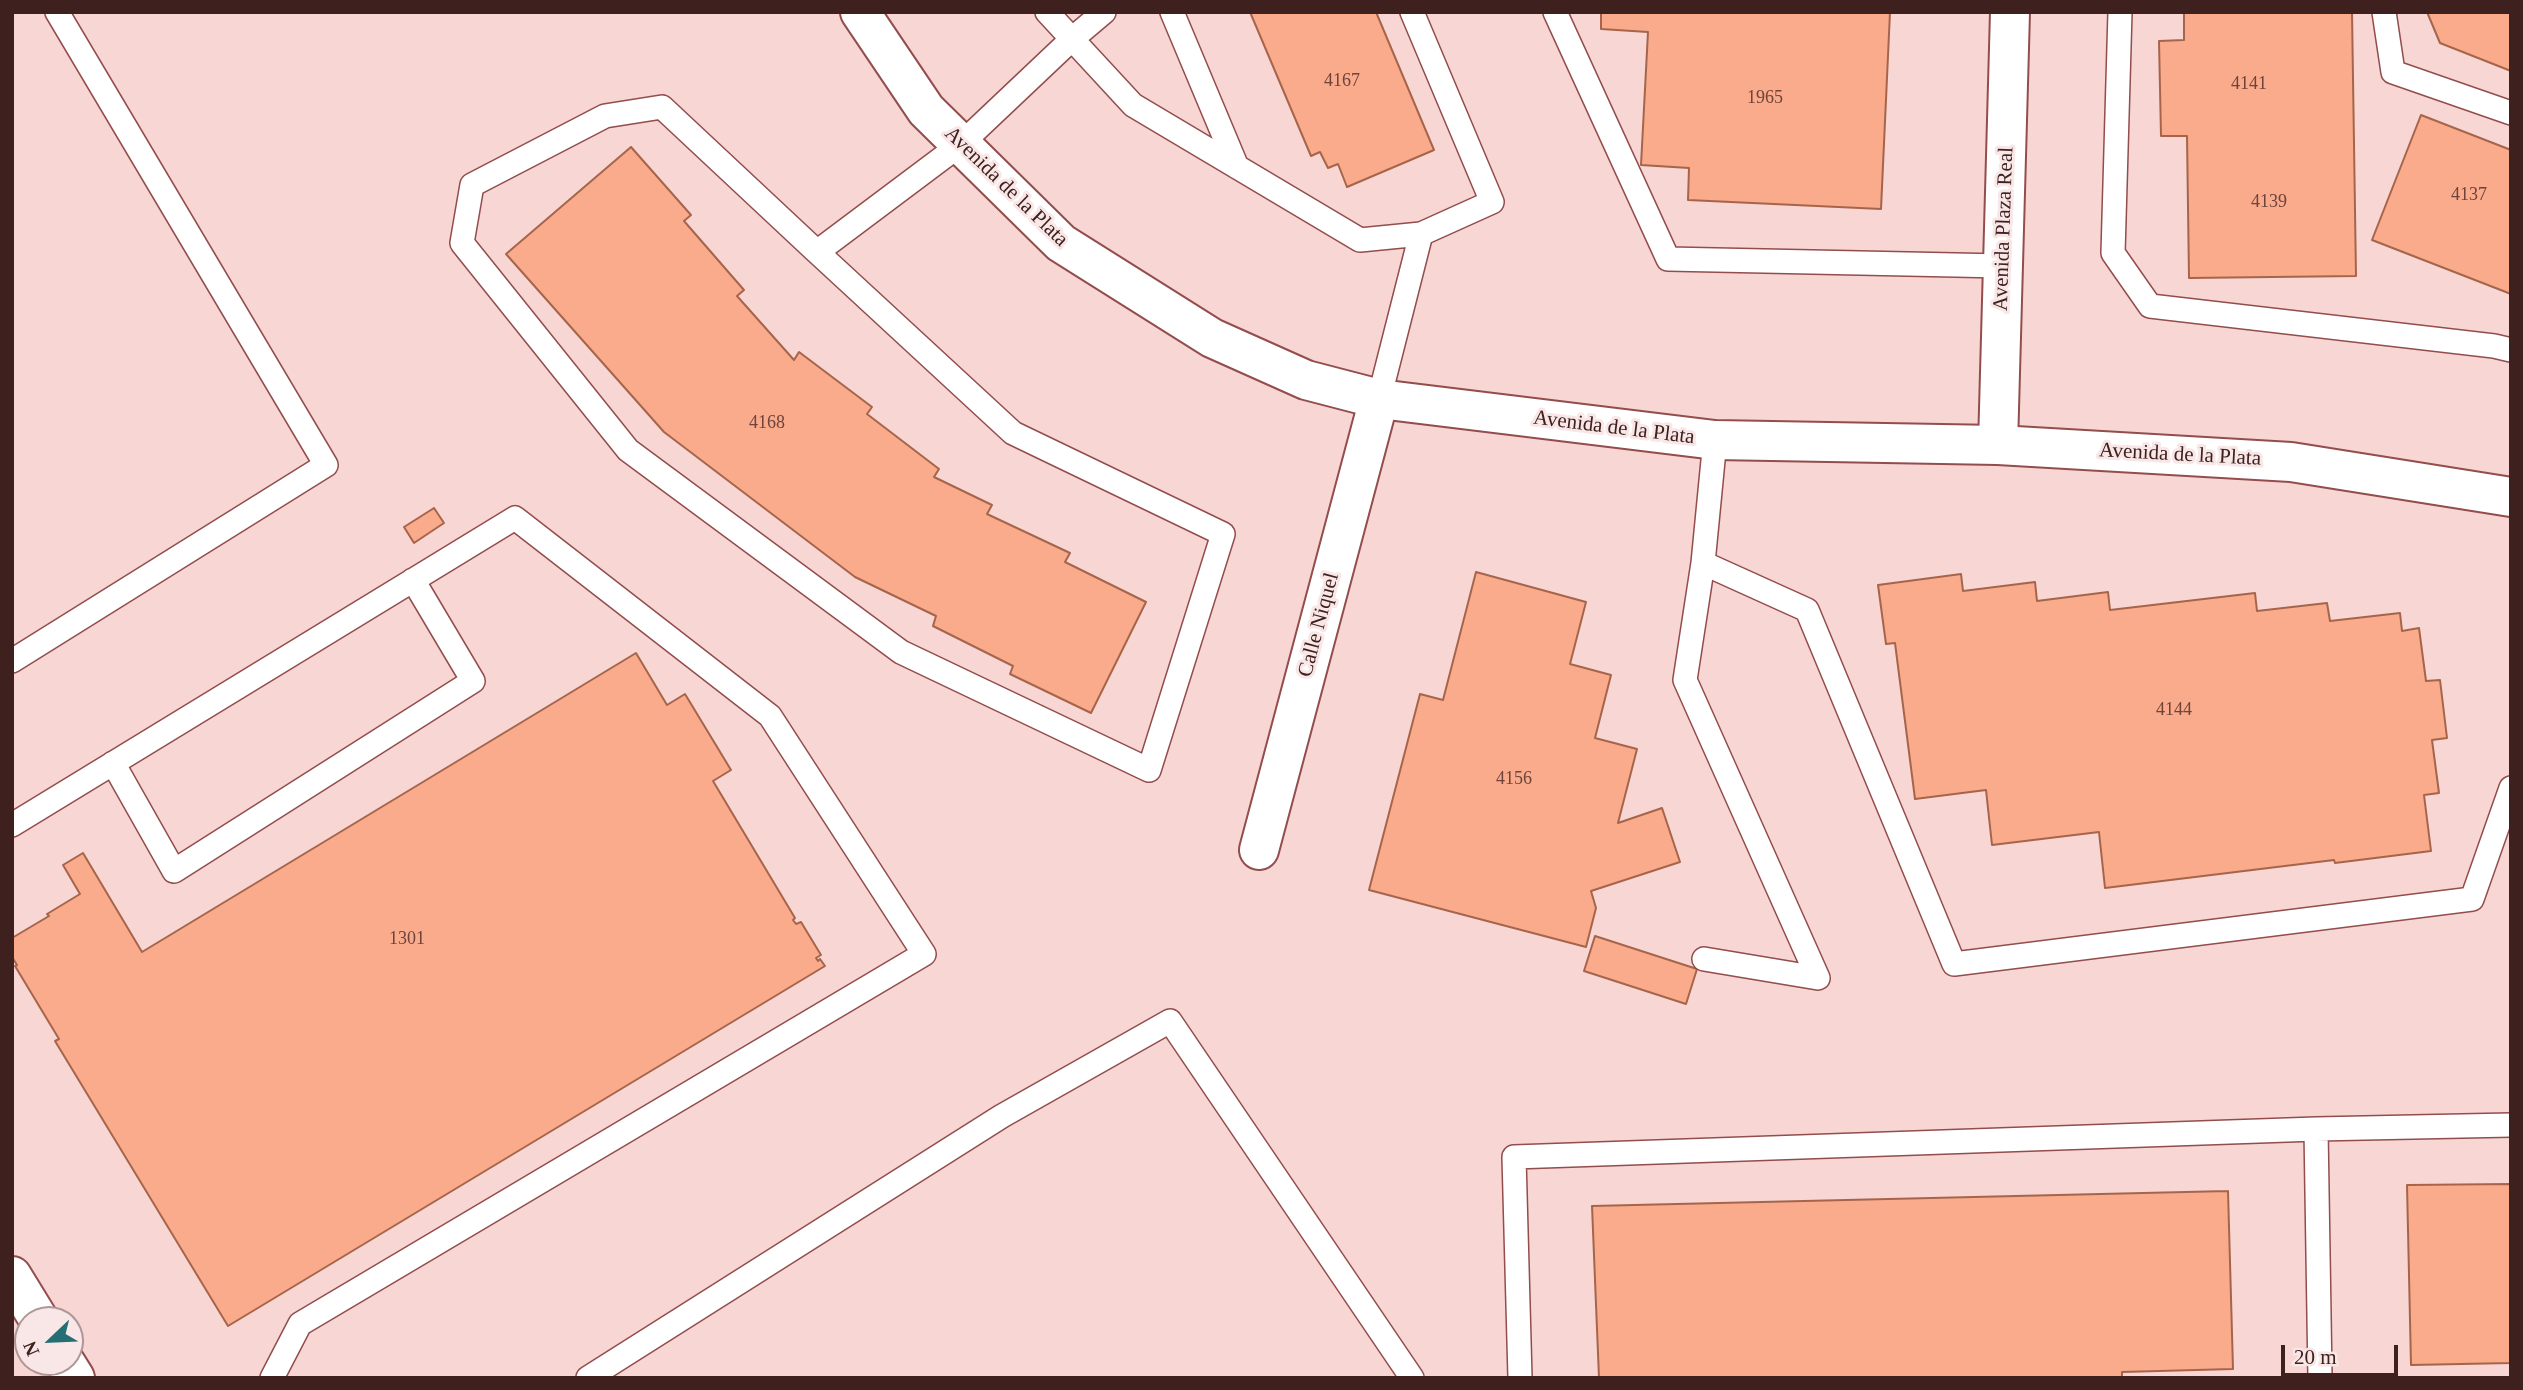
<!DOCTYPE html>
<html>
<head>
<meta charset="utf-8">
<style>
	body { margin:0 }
	#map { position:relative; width:2523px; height:1390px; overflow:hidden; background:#f7d6d4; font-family:"Times New Roman",serif }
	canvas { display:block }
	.frame { position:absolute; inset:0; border:14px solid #3e201f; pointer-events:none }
	.north { position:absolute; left:14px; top:1306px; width:70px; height:70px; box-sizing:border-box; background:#f8e7e6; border:2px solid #ae9796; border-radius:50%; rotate:247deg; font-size:19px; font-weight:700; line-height:28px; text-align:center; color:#3e201f }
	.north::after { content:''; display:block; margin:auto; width:24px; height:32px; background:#246f74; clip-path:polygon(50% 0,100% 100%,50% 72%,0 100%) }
	.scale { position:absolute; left:2281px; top:1345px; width:117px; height:32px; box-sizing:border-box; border:4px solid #3e201f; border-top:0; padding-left:9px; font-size:21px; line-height:24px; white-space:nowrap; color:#3e201f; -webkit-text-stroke:5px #f8e7e6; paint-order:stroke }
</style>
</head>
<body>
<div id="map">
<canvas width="2523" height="1390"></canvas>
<div class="frame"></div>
<div class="north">N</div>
<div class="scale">20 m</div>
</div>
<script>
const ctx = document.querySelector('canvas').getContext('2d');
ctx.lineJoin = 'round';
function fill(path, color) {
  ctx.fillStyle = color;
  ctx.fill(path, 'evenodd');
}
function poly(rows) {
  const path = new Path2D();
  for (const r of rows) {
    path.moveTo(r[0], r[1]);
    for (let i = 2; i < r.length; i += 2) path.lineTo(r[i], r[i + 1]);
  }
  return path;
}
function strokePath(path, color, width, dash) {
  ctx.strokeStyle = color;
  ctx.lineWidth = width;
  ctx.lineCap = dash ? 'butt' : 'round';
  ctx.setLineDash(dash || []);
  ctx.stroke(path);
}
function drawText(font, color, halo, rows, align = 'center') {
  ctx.font = font + ' "Times New Roman",serif';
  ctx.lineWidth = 6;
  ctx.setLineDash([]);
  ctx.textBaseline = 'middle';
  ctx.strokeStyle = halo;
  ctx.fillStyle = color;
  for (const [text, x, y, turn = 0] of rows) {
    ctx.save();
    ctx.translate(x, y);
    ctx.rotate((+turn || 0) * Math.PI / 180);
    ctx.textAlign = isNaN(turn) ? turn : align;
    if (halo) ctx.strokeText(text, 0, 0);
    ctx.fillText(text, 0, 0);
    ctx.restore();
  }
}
const building = poly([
	[1250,12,1376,12,1434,150,1347,187,1338,164,1328,168,1320,152,1311,156,1250,12],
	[1601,12,1890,12,1881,209,1688,200,1689,168,1641,165,1648,32,1601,29,1601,12],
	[2184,12,2352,12,2356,276,2189,278,2187,136,2161,136,2159,41,2184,40,2184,12],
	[2427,12,2511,12,2511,71,2440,43,2427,12],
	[2421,115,2511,150,2511,294,2372,240,2421,115],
	[631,147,691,215,684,221,744,290,737,296,794,360,799,352,872,407,867,414,939,469,934,477,992,505,987,514,1070,553,1065,562,1146,602,1091,713,1010,674,1013,666,933,626,936,616,855,577,664,432,506,254,631,147],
	[434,508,444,523,414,543,404,527,434,508],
	[1476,572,1586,602,1570,664,1611,675,1595,738,1637,749,1618,823,1662,808,1680,862,1591,891,1596,908,1586,947,1369,890,1420,694,1443,700,1476,572],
	[1961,574,1963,591,2035,582,2037,601,2108,592,2110,610,2255,593,2257,611,2327,603,2330,621,2400,613,2402,631,2419,628,2426,681,2440,680,2447,738,2432,740,2439,793,2424,795,2431,851,2335,863,2334,860,2105,888,2099,832,1992,845,1986,790,1915,799,1895,643,1886,644,1878,585,1961,574],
	[636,653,667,705,685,694,731,770,713,781,795,918,793,920,796,924,801,922,821,955,816,958,818,961,820,959,825,966,228,1326,55,1041,59,1039,15,966,17,965,12,957,12,938,49,916,47,914,80,894,63,865,83,853,142,952,636,653],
	[1595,936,1697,969,1686,1004,1584,971,1595,936],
	[2511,1184,2511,1363,2411,1365,2407,1185,2511,1184],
	[2228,1191,2233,1369,2122,1372,2122,1378,1599,1378,1592,1206,2228,1191]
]);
const lane = poly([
	[1047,12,1133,105,1360,240,1421,234,1492,202,1412,12],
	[1172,12,1237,167],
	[1555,12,1668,259,2003,266],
	[2120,12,2113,253,2150,306,2494,346,2511,350],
	[2384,12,2393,72,2511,113],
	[817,252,1013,433,1223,534,1149,770,901,652,628,450,462,243,472,185,605,116,662,107,817,252,961,144,1072,39,1104,12],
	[1379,399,1421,234],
	[1703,563,1807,610,1954,964,2472,899,2511,788],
	[12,661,326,465,57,12],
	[113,763,174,871,473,681,413,580],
	[12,825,515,518,770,716,924,954,300,1324,272,1378],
	[1704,959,1818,978,1685,680,1703,563,1715,440],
	[2316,1129,2511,1125],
	[588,1378,1002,1116,1170,1021,1412,1378],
	[1520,1378,1514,1157,2316,1129,2320,1378]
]);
const street = poly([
	[1998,445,2010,12],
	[1259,850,1379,399],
	[12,1276,39,1320],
	[65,1362,75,1378]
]);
const secondary = poly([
	[860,12,926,110,1061,243,1212,338,1306,380,1379,399,1715,440,1998,445,2291,462,2511,497]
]);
const numberNames = [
	["4167",1342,81],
	["4141",2249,84],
	["1965",1765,98],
	["4137",2469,195],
	["4139",2269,202],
	["4168",767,423],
	["4144",2174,710],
	["4156",1514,779],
	["1301",407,939]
];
const streetNames = [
	["Avenida de la Plata",1006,187,44],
	["Avenida Plaza Real",2004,229,-88],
	["Avenida de la Plata",1614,428,7],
	["Avenida de la Plata",2180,455,3],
	["Calle Niquel",1319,625,-75]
];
fill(building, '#faab8c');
strokePath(building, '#a6654b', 2);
strokePath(lane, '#924d4c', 26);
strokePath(street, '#924d4c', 42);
strokePath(secondary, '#924d4c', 42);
strokePath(lane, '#fff', 23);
strokePath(street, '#fff', 38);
strokePath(secondary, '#fff', 38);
drawText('18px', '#6d433a', null, numberNames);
drawText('21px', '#3e201f', '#f8e7e6', streetNames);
</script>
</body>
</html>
